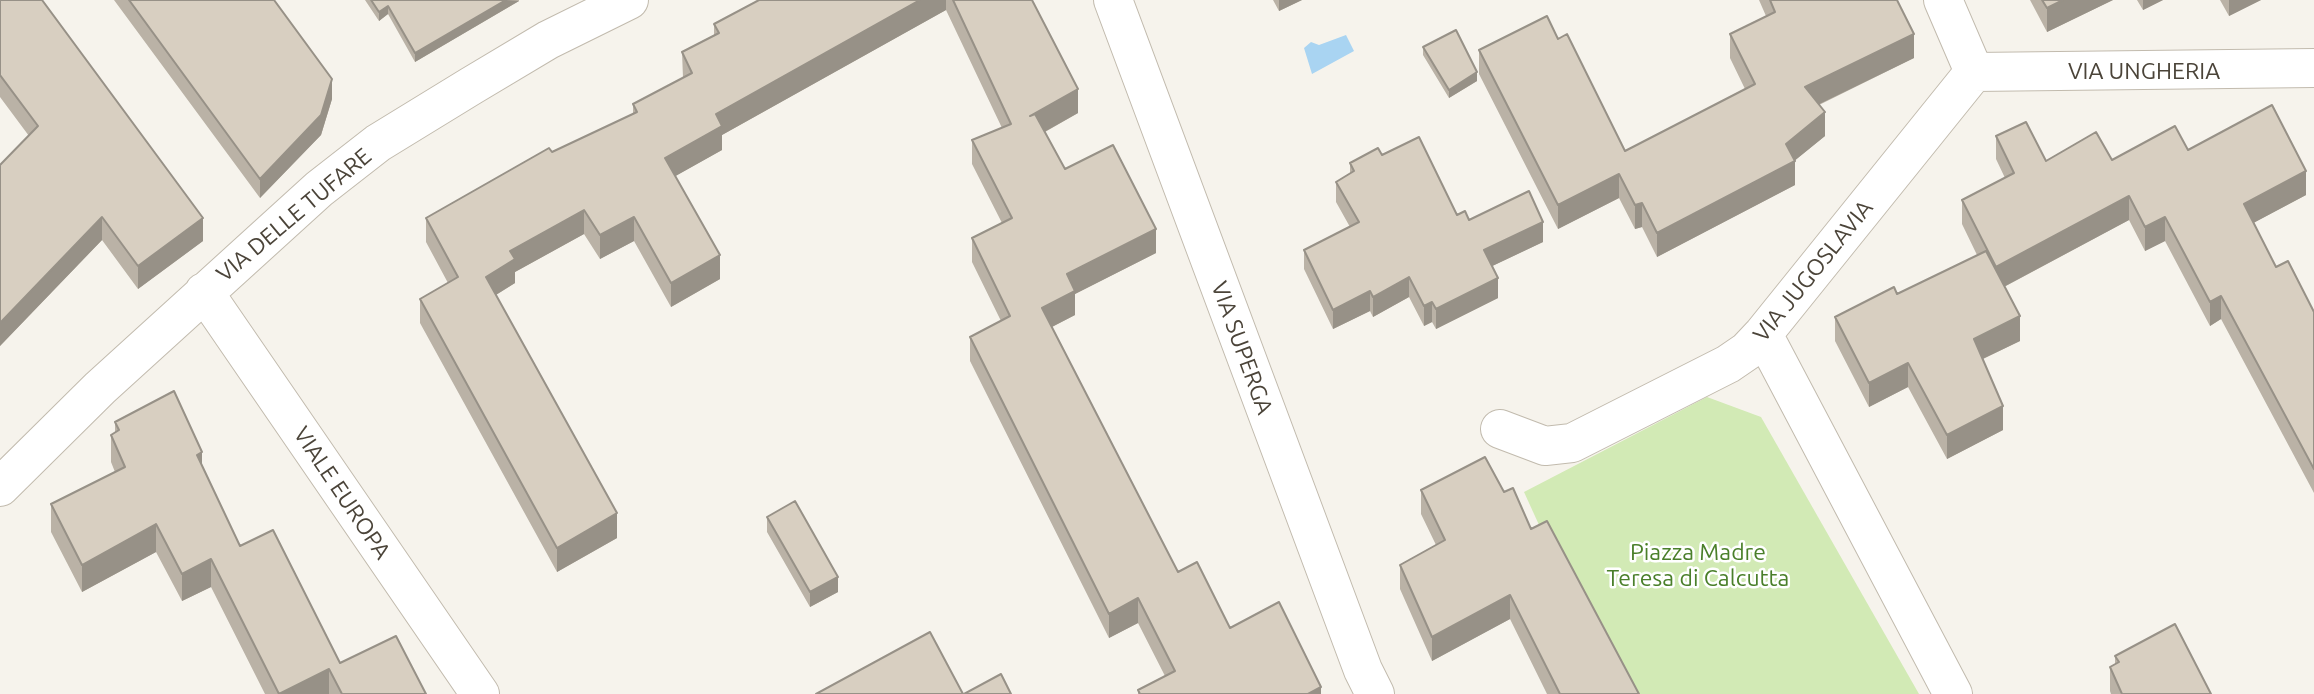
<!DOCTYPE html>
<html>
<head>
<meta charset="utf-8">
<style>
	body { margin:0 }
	canvas { display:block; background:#f6f3ec }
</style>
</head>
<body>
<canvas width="2314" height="694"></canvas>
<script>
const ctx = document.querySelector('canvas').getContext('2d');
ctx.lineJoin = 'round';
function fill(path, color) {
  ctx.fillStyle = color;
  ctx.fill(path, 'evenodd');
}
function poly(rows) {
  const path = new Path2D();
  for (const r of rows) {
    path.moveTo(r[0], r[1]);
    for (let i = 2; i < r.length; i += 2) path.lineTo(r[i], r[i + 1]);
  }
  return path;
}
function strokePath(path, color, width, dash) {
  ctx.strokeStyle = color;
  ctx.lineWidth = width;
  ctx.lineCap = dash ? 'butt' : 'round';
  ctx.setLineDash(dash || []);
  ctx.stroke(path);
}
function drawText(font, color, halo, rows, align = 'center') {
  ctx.font = font + ' Ubuntu,sans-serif';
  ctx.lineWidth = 5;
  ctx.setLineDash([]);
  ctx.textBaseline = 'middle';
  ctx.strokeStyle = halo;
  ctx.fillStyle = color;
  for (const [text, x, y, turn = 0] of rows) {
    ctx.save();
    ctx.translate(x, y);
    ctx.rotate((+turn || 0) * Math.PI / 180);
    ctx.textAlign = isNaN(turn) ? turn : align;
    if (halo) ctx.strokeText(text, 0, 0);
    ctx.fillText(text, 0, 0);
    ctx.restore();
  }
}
const green = poly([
	[1707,397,1761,417,1919,694,1616,694,1524,492]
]);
const water = poly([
	[1346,35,1354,51,1312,74,1304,48,1311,42,1319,45]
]);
const minor = poly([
	[1113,0,1363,670,1375,694],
	[1974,72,2314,68],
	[204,292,480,694],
	[1763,334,1953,694],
	[1500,429,1545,446,1572,443,1728,364,1747,351,1763,334,1974,72,1943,0],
	[0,487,100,388,319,189,378,143,471,86,548,40,629,0]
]);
const wall = poly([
	[0,0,203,241,138,289,102,240,0,346,0,165,29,136,0,97],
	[114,0,274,0,332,99,321,135,260,198],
	[365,0,519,0,519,1,415,62,388,14,379,21],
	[759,0,1032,0,1078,113,1045,132,1065,169,1156,253,1075,294,1075,315,1052,327,1178,572,1230,628,1321,694,1138,694,1138,690,1165,676,1138,623,1109,638,970,361,970,337,1001,321,972,262,972,238,1002,223,972,164,972,140,1002,128,946,10,722,135,722,150,675,176,720,279,671,307,634,241,600,259,584,234,515,272,515,283,496,295,617,538,557,572,420,323,420,299,448,283,426,242,426,218,552,152,633,114,633,104,683,78,682,52,714,35,714,24],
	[1273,0,1302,0,1279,11],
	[1759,0,1897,0,1914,58,1819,105,1825,136,1794,161,1795,185,1657,257,1642,227,1635,229,1619,198,1558,229,1479,74,1479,50,1558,39,1625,151,1745,89,1730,58,1730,34,1766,16],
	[2030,0,2113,0,2047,32],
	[2137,0,2163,0,2143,10],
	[2220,0,2261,0,2229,16],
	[1423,47,1477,81,1449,98,1423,55],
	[1996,136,2046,161,2112,160,2188,150,2306,195,2253,223,2276,267,2314,312,2314,493,2221,319,2210,326,2165,241,2145,251,2129,220,2004,287,2020,341,1983,359,2003,430,1947,459,1908,387,1869,407,1835,341,1835,317,1897,294,1977,255,1962,224,1962,200,2005,178,1996,159],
	[1382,155,1457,215,1543,242,1492,266,1498,298,1436,329,1432,322,1424,326,1409,297,1373,317,1370,311,1333,329,1304,269,1304,250,1350,227,1336,202,1336,182,1350,173,1350,163],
	[115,422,202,467,240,546,340,663,426,694,265,694,211,587,182,601,156,552,82,592,51,532,51,504,115,472,111,462,111,435,115,432],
	[1421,490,1504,492,1531,529,1639,694,1547,694,1510,619,1432,661,1400,589,1400,565,1436,545,1421,514],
	[767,517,838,592,810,607,767,532],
	[2115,656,2211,694,2111,694,2110,691,2110,667,2115,664]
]);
const shadedWall = poly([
	[506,0,519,1,415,62,415,53],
	[920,0,946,0,946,10,722,135,722,150,665,182,665,158,716,114],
	[1279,0,1302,0,1279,11],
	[2063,0,2113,0,2047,32,2047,8],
	[2143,0,2163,0,2143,10],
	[2229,0,2261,0,2229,16],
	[388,6,388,14,379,21,379,12],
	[1914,34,1914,58,1805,111,1805,87],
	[1477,72,1477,81,1449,98,1449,90],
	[332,79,332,99,321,135,260,198,260,179],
	[1078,89,1078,113,1030,140,1030,116],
	[1825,112,1825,136,1793,162,1795,161,1795,185,1657,257,1657,233,1786,144],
	[2306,171,2306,195,2244,228,2244,204],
	[1619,174,1619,198,1558,229,1558,205],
	[2129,196,2129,220,1996,291,1996,267],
	[1642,203,1642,227,1635,229,1635,205],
	[584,210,584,234,515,272,515,283,486,301,486,277,510,251],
	[102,217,102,240,0,346,0,323],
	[634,217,634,241,600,259,600,235],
	[2165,217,2165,241,2145,251,2145,227],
	[203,218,203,241,138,289,138,266],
	[1543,222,1543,242,1484,270,1484,250],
	[1156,229,1156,253,1075,294,1075,315,1042,332,1042,308,1067,274],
	[720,255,720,279,671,307,671,283],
	[1409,277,1409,297,1373,317,1373,297],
	[1498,278,1498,298,1436,329,1436,309],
	[1370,291,1370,311,1333,329,1333,310],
	[2221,296,2221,319,2210,326,2210,302],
	[1432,302,1432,322,1424,326,1424,306],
	[2020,316,2020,341,1974,363,1974,339],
	[1908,363,1908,387,1869,407,1869,383],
	[2003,406,2003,430,1947,459,1947,435],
	[202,452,202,480,197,455],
	[617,513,617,538,557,572,557,548],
	[156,524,156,552,82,592,82,565],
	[211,559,211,587,182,601,182,574],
	[838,577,838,592,810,607,810,592],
	[1510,595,1510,619,1432,661,1432,637],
	[1138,598,1138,623,1109,638,1109,614],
	[329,669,329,694,279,694],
	[1321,687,1321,694,1308,694]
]);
const building = poly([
	[0,0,42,0,203,218,138,266,102,217,0,323,0,165,38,126,0,75,0,0],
	[129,0,274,0,332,79,321,115,260,179,129,0],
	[371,0,506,0,415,53,388,6,379,12,371,0],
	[759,0,920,0,716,114,722,126,665,158,720,255,671,283,634,217,600,235,584,210,510,251,515,259,486,277,617,513,557,548,420,299,458,277,426,218,549,148,552,152,637,112,633,104,692,73,682,52,719,33,714,24,759,0],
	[953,0,1032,0,1078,89,1030,116,1035,114,1065,169,1113,145,1156,229,1067,274,1075,291,1042,308,1178,572,1197,562,1230,628,1279,602,1321,687,1308,694,1140,694,1138,690,1175,671,1138,598,1109,614,970,337,1010,316,972,238,1012,218,972,140,1011,124,953,0],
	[1770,0,1897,0,1914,34,1805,87,1825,112,1786,144,1795,161,1657,233,1642,203,1635,205,1619,174,1558,205,1479,50,1547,16,1558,39,1567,34,1625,151,1755,84,1730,34,1775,12,1770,0],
	[2042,0,2063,0,2047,8,2042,0],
	[1456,30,1477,72,1449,90,1423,47,1456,30],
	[2272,105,2306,171,2244,204,2276,267,2288,261,2314,312,2314,469,2221,296,2210,302,2165,217,2145,227,2129,196,1996,267,1962,200,2014,173,1996,136,2026,122,2046,161,2096,132,2112,160,2175,126,2188,150,2272,105],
	[1419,137,1457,215,1465,211,1469,220,1529,191,1543,222,1484,250,1498,278,1436,309,1432,302,1424,306,1409,277,1373,297,1370,291,1333,310,1304,250,1359,222,1336,182,1354,171,1350,163,1378,148,1382,155,1419,137],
	[1986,251,2020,316,1974,339,2003,406,1947,435,1908,363,1869,383,1835,317,1894,287,1897,294,1986,251],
	[174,391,202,452,197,455,240,546,273,530,340,663,396,636,426,694,342,694,329,669,279,694,211,559,182,574,156,524,82,565,51,504,125,467,111,435,119,430,115,422,174,391],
	[1485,457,1504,492,1513,488,1531,529,1547,521,1639,694,1560,694,1510,595,1432,637,1400,565,1445,540,1421,490,1485,457],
	[795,501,838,577,810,592,767,517,795,501],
	[2175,624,2211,694,2122,694,2110,667,2119,662,2115,656,2175,624],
	[930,632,963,694,816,694,930,632],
	[1001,674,1011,694,964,694,1001,674]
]);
const streetNames = [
	["VIA UNGHERIA",2144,71],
	["VIA DELLE TUFARE",294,215,-40],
	["VIA JUGOSLAVIA",1813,271,-51],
	["VIA SUPERGA",1242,348,70],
	["VIALE EUROPA",342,493,56]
];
const parkNames = [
	["Piazza Madre",1698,552],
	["Teresa di Calcutta",1698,578]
];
fill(green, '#d2eab5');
fill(water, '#a9d4f2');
strokePath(minor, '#c2bbae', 40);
strokePath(minor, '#fff', 38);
fill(wall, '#bab2a6');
fill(shadedWall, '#979187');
fill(building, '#d8cfc1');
strokePath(building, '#979187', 2);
drawText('23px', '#4b4439', '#fff', streetNames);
drawText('23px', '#4a7f2a', '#fff', parkNames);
</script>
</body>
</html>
